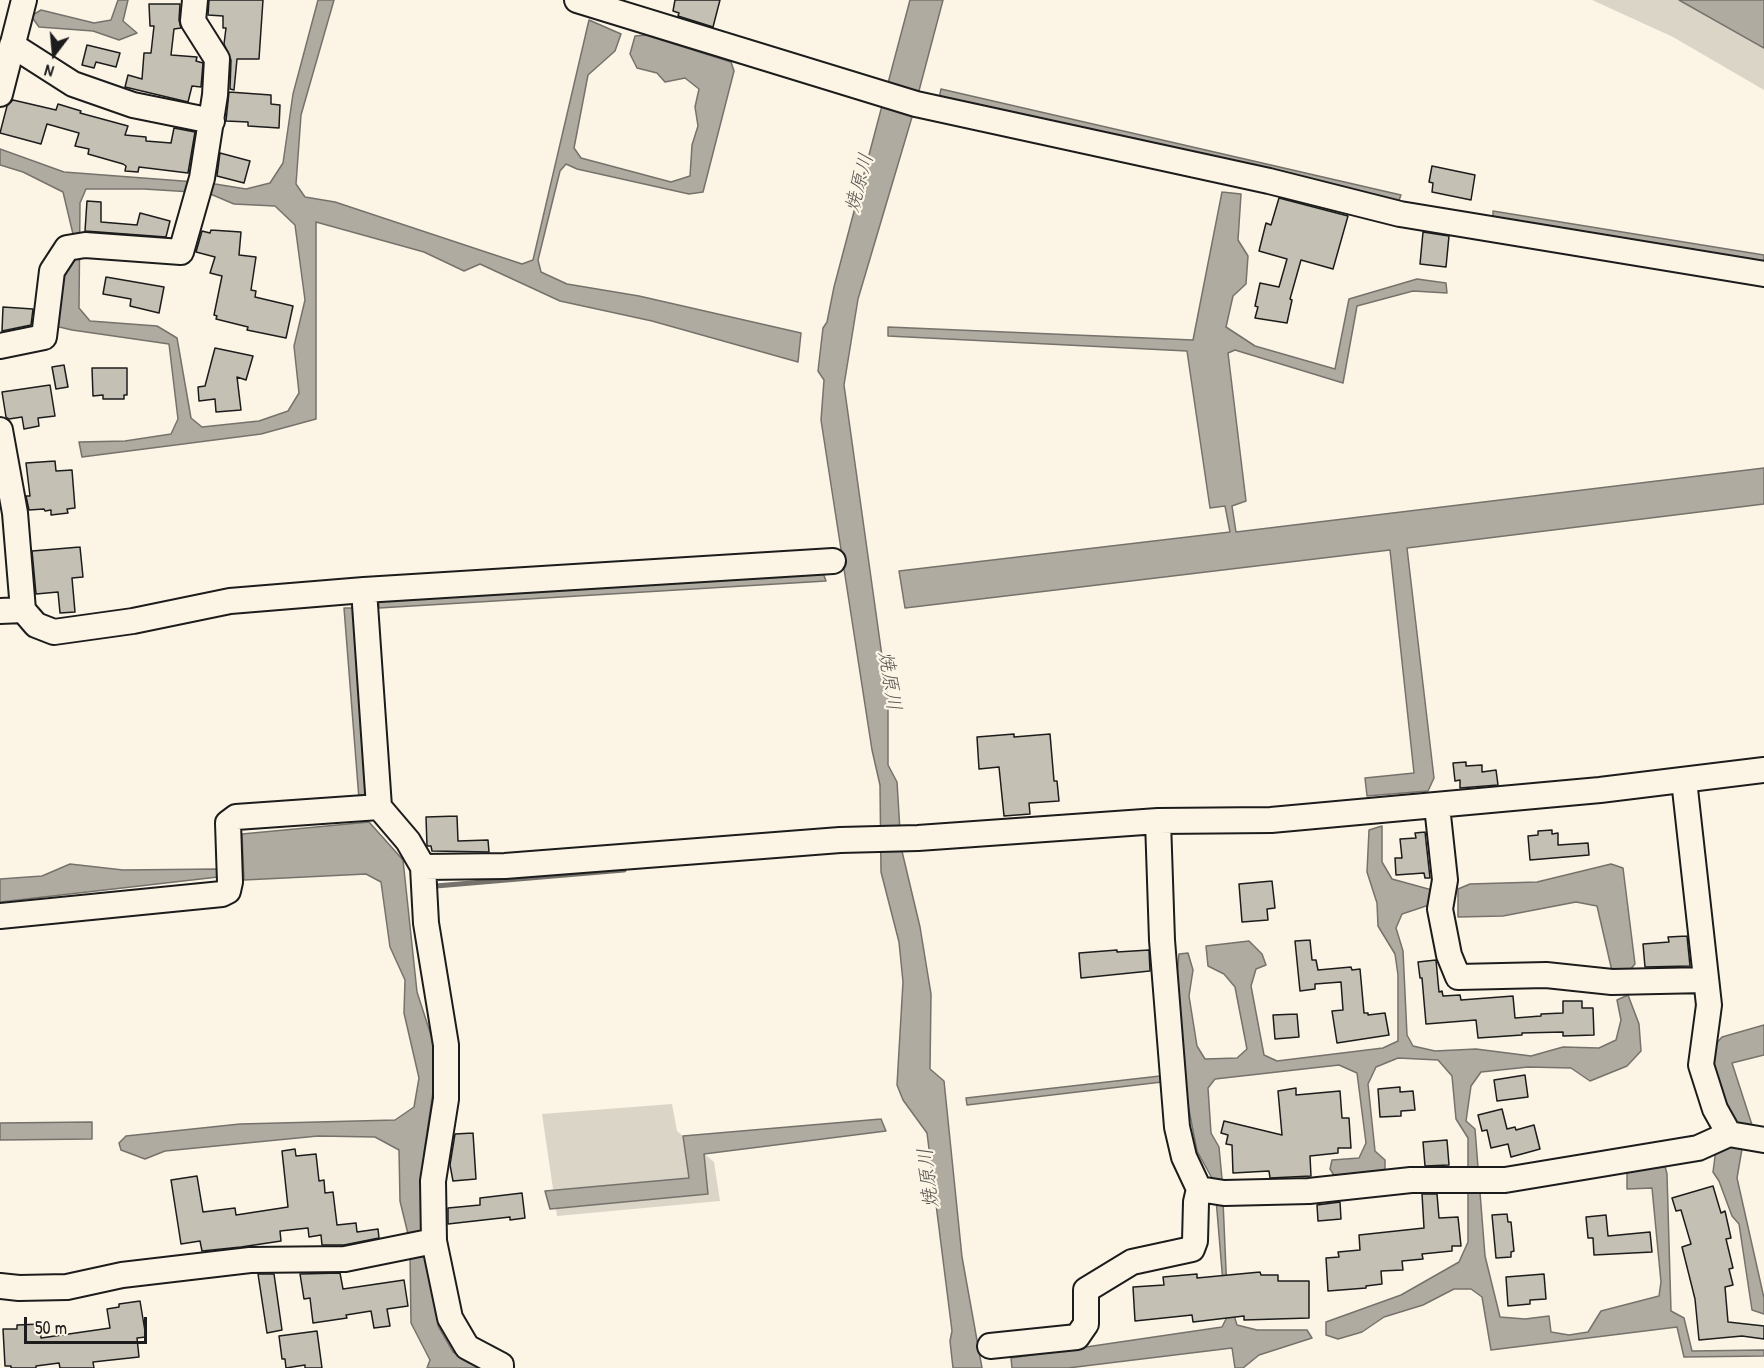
<!DOCTYPE html>
<html>
<head>
<meta charset="utf-8">
<style>
	body { margin:0 }
	#map { position:relative; width:1764px; height:1368px; overflow:hidden; background:#fcf5e5; font-family:"Patrick Hand",sans-serif }
	canvas { display:block }
	.north { position:absolute; left:24px; top:24px; width:60px; height:60px; -webkit-text-stroke:4px #fcf5e5; paint-order:stroke; rotate:196deg; font-size:16px; font-weight:700; line-height:24px; text-align:center; color:#1c1c1c }
	.north::after { content:''; display:block; margin:auto; width:21px; height:27px; background:#1c1c1c; clip-path:polygon(50% 0,100% 100%,50% 72%,0 100%) }
	.scale { position:absolute; left:24px; top:1317px; width:123px; height:27px; box-sizing:border-box; border:3px solid #1c1c1c; border-top:0; padding-left:8px; font-size:18px; line-height:21px; white-space:nowrap; color:#1c1c1c; -webkit-text-stroke:4px #fcf5e5; paint-order:stroke }
</style>
</head>
<body>
<div id="map">
<canvas width="1764" height="1368"></canvas>
<div class="north">N</div>
<div class="scale">50 m</div>
</div>
<script>
const ctx = document.querySelector('canvas').getContext('2d');
ctx.lineJoin = 'round';
function fill(path, color) {
  ctx.fillStyle = color;
  ctx.fill(path, 'evenodd');
}
function poly(rows) {
  const path = new Path2D();
  for (const r of rows) {
    path.moveTo(r[0], r[1]);
    for (let i = 2; i < r.length; i += 2) path.lineTo(r[i], r[i + 1]);
  }
  return path;
}
function strokePath(path, color, width, dash) {
  ctx.strokeStyle = color;
  ctx.lineWidth = width;
  ctx.lineCap = dash ? 'butt' : 'round';
  ctx.setLineDash(dash || []);
  ctx.stroke(path);
}
function drawText(font, color, halo, rows, align = 'center') {
  ctx.font = font + ' "Patrick Hand","Klee One",sans-serif';
  ctx.lineWidth = 4.5;
  ctx.setLineDash([]);
  ctx.textBaseline = 'middle';
  ctx.strokeStyle = halo;
  ctx.fillStyle = color;
  for (const [text, x, y, turn = 0] of rows) {
    ctx.save();
    ctx.translate(x, y);
    ctx.rotate((+turn || 0) * Math.PI / 180);
    ctx.textAlign = isNaN(turn) ? turn : align;
    if (halo) ctx.strokeText(text, 0, 0);
    ctx.fillText(text, 0, 0);
    ctx.restore();
  }
}
const green = poly([
	[1592,0,1679,0,1764,48,1764,90,1673,37],
	[672,1104,677,1131,714,1162,720,1201,557,1216,542,1114]
]);
const water = poly([
	[118,0,128,0,123,21,137,33,119,40,93,31,39,27,31,16,41,10,94,23,111,20,118,0],
	[318,0,334,0,301,115,296,184,305,197,335,202,522,264,533,260,589,20,621,34,615,51,588,75,574,148,581,158,671,182,690,176,692,145,698,126,695,107,699,89,685,78,665,82,657,73,637,68,630,54,635,36,646,35,731,62,734,71,703,192,689,194,577,169,566,164,560,171,538,260,541,272,567,284,639,296,801,333,798,362,652,321,560,301,480,264,464,271,424,252,316,222,316,419,261,434,82,457,79,442,125,441,171,434,178,419,169,344,72,330,55,326,63,271,72,254,73,234,63,192,23,172,0,165,0,149,64,172,209,183,246,189,270,183,283,163,293,94,318,0],
	[86,189,144,189,208,193,234,204,275,206,295,225,305,300,294,346,299,393,288,411,259,421,202,427,191,418,177,338,157,326,90,321,79,308,80,203,86,189],
	[910,0,943,0,912,117,858,299,844,385,888,699,888,765,897,782,901,847,920,927,931,994,930,1069,944,1081,962,1257,982,1368,953,1368,950,1341,952,1331,927,1133,903,1100,897,1085,903,982,899,942,881,872,880,785,872,750,821,420,824,380,818,371,823,328,827,322,834,287,910,0],
	[1679,0,1764,0,1764,48,1679,0],
	[941,89,1401,195,1398,203,939,99,941,89],
	[1222,192,1241,194,1238,240,1248,256,1246,284,1233,296,1226,327,1255,346,1335,369,1349,299,1417,279,1446,283,1447,293,1413,291,1357,306,1343,383,1235,350,1228,353,1246,501,1232,506,1236,532,1764,468,1764,504,1407,548,1434,778,1428,791,1367,796,1365,778,1414,773,1390,550,905,608,899,571,1230,532,1225,506,1210,508,1187,351,888,336,888,327,1193,340,1222,192],
	[1493,211,1764,255,1764,263,1493,219,1493,211],
	[822,570,826,581,379,608,378,595,822,570],
	[344,608,354,608,368,798,359,799,344,608],
	[369,822,403,860,417,992,438,1057,424,1153,423,1231,436,1284,438,1326,453,1352,488,1368,427,1368,430,1360,411,1323,410,1254,414,1234,408,1234,400,1201,399,1150,375,1137,318,1136,165,1151,145,1159,121,1150,119,1143,126,1136,240,1124,395,1120,414,1107,419,1078,404,1013,405,980,390,947,381,882,366,874,244,880,242,834,369,822],
	[1382,826,1382,862,1392,879,1432,890,1432,904,1402,914,1396,928,1403,951,1407,1035,1413,1046,1435,1051,1476,1049,1531,1056,1563,1047,1599,1048,1616,1040,1621,1020,1617,1000,1628,995,1639,1024,1641,1051,1627,1066,1590,1081,1571,1068,1528,1067,1481,1072,1471,1086,1466,1121,1475,1129,1485,1256,1500,1317,1525,1319,1549,1316,1551,1332,1569,1335,1588,1332,1601,1311,1659,1296,1661,1282,1652,1188,1627,1189,1627,1166,1664,1162,1667,1174,1671,1311,1684,1318,1692,1351,1764,1350,1764,1356,1684,1357,1677,1327,1491,1350,1482,1297,1471,1289,1454,1289,1423,1305,1384,1317,1362,1332,1338,1339,1326,1335,1326,1322,1401,1295,1459,1262,1468,1242,1468,1138,1456,1119,1452,1076,1438,1060,1398,1058,1376,1067,1368,1084,1375,1151,1385,1160,1385,1176,1335,1177,1330,1169,1332,1160,1359,1158,1366,1143,1357,1073,1339,1065,1215,1079,1208,1088,1211,1133,1219,1147,1222,1179,1220,1186,1223,1201,1227,1293,1237,1325,1257,1330,1307,1330,1312,1338,1259,1355,1243,1368,1235,1368,1232,1348,1068,1368,1012,1368,1011,1358,1222,1327,1226,1319,1216,1199,1213,1180,1197,1151,1182,1074,1176,987,1179,954,1188,953,1193,970,1189,996,1197,1046,1205,1059,1237,1058,1247,1049,1235,987,1224,974,1208,966,1206,946,1249,941,1262,954,1266,965,1256,969,1251,986,1264,1055,1277,1061,1383,1048,1398,1041,1398,975,1395,954,1378,926,1377,903,1367,872,1369,830,1382,826],
	[70,864,123,870,217,869,218,877,0,902,0,879,42,876,70,864],
	[1611,864,1623,868,1635,964,1629,971,1612,971,1597,906,1576,902,1503,916,1458,917,1458,889,1470,884,1537,882,1611,864],
	[1764,1025,1764,1055,1732,1063,1753,1128,1733,1126,1712,1065,1713,1047,1722,1037,1764,1025],
	[1160,1076,1162,1082,967,1105,966,1098,1160,1076],
	[881,1119,886,1131,704,1154,708,1194,550,1209,545,1191,689,1178,683,1136,881,1119],
	[92,1122,92,1139,0,1140,0,1123,92,1122],
	[1743,1143,1737,1178,1764,1298,1764,1314,1752,1310,1739,1224,1732,1216,1719,1181,1713,1172,1716,1149,1743,1143]
]);
const stream = poly([
	[436,886,624,870]
]);
const building = poly([
	[209,0,263,0,259,59,237,59,234,90,230,89,231,60,224,44,226,28,223,28,223,16,208,15,209,0],
	[675,0,720,0,713,27,678,16,679,13,673,11,675,0],
	[149,4,180,4,179,20,181,28,174,29,171,55,197,57,196,61,203,63,201,87,192,86,188,102,125,87,128,75,142,79,144,53,151,53,154,26,150,26,149,4],
	[87,45,120,53,116,67,96,62,94,68,82,65,87,45],
	[229,92,271,95,271,104,280,105,279,128,248,126,248,122,226,121,229,92],
	[13,100,56,110,58,104,81,111,80,113,128,126,125,135,146,137,146,141,171,143,174,128,195,132,188,173,139,167,138,172,125,171,126,166,123,164,88,154,89,149,75,146,79,133,47,124,41,144,0,133,7,106,13,100],
	[220,153,250,161,244,183,217,176,220,153],
	[1432,166,1475,175,1471,200,1432,192,1433,183,1429,182,1432,166],
	[1279,198,1348,216,1333,269,1301,260,1290,299,1292,300,1287,323,1255,318,1258,307,1255,306,1260,283,1279,287,1287,259,1259,251,1266,223,1271,225,1279,198],
	[87,201,101,202,101,222,137,225,140,213,170,221,166,237,85,231,87,201],
	[211,230,241,232,239,255,256,257,251,290,256,291,255,297,293,306,286,338,247,330,248,327,216,319,217,316,214,315,222,276,210,273,215,257,196,252,202,231,210,233,211,230],
	[1423,232,1449,236,1446,267,1420,264,1423,232],
	[106,277,164,287,159,313,130,306,131,299,103,294,106,277],
	[3,307,33,309,31,325,2,331,3,307],
	[215,348,253,356,246,380,237,377,241,410,216,412,215,399,199,401,198,387,205,386,215,348],
	[64,365,68,387,56,389,52,367,64,365],
	[92,368,127,368,127,395,124,395,124,399,103,399,103,395,93,396,92,368],
	[50,385,55,416,38,418,39,426,24,429,22,417,9,419,6,417,2,392,50,385],
	[55,461,56,471,72,470,75,508,67,509,68,513,51,515,51,510,45,511,44,509,29,510,26,496,30,496,26,463,55,461],
	[80,547,83,577,72,578,75,612,60,613,58,592,36,594,32,551,80,547],
	[1014,734,1014,737,1050,734,1054,781,1057,781,1059,801,1029,803,1030,814,1004,816,999,767,979,769,977,737,1014,734],
	[1466,762,1466,766,1482,765,1482,772,1496,770,1498,785,1460,788,1460,780,1455,781,1453,763,1466,762],
	[457,816,458,841,488,840,489,852,432,851,431,846,427,846,426,817,457,816],
	[1552,830,1552,834,1558,833,1558,845,1588,843,1589,855,1530,860,1528,836,1538,835,1538,831,1552,830],
	[1425,832,1430,878,1425,878,1424,873,1396,875,1395,858,1402,858,1400,839,1416,838,1415,833,1425,832],
	[1272,881,1275,908,1267,909,1268,920,1242,922,1239,884,1272,881],
	[1687,936,1690,966,1645,967,1643,944,1669,942,1668,937,1687,936],
	[1310,940,1312,960,1316,960,1318,970,1351,967,1352,970,1360,969,1364,1013,1368,1013,1368,1015,1385,1013,1389,1035,1337,1043,1332,1011,1343,1010,1341,982,1315,984,1315,989,1300,991,1295,941,1310,940],
	[1117,950,1117,952,1149,950,1150,971,1081,978,1079,953,1117,950],
	[1436,960,1439,992,1442,991,1443,996,1460,995,1461,1000,1513,996,1515,1018,1541,1016,1541,1014,1563,1013,1563,1001,1582,1001,1582,1008,1593,1008,1594,1035,1563,1036,1563,1032,1522,1033,1522,1035,1478,1038,1476,1020,1426,1024,1422,978,1420,978,1418,962,1436,960],
	[1297,1014,1299,1037,1275,1039,1273,1015,1297,1014],
	[1525,1075,1528,1097,1497,1101,1494,1080,1525,1075],
	[1400,1087,1400,1092,1413,1091,1415,1110,1401,1111,1401,1116,1380,1117,1378,1089,1400,1087],
	[1296,1088,1296,1095,1340,1091,1342,1118,1349,1118,1351,1148,1338,1148,1338,1153,1310,1156,1311,1176,1270,1178,1269,1171,1233,1173,1232,1145,1226,1144,1228,1135,1221,1133,1224,1121,1282,1135,1278,1091,1296,1088],
	[1502,1109,1507,1129,1515,1127,1516,1130,1534,1125,1540,1149,1511,1157,1508,1144,1491,1148,1487,1130,1482,1131,1478,1115,1502,1109],
	[473,1133,476,1179,453,1181,450,1165,455,1134,473,1133],
	[1447,1140,1449,1165,1425,1166,1423,1142,1447,1140],
	[295,1149,296,1156,316,1154,319,1181,324,1180,325,1193,333,1192,337,1225,356,1223,357,1232,378,1229,379,1238,344,1245,322,1245,321,1235,309,1237,308,1228,280,1231,281,1241,241,1247,202,1251,200,1241,181,1244,171,1180,197,1176,203,1212,235,1208,236,1215,288,1207,282,1151,295,1149],
	[1713,1186,1721,1213,1725,1211,1731,1238,1726,1239,1733,1268,1729,1269,1733,1285,1725,1287,1728,1322,1764,1326,1764,1339,1742,1336,1699,1340,1695,1299,1682,1247,1691,1244,1681,1210,1676,1211,1672,1198,1713,1186],
	[522,1193,525,1218,510,1220,510,1217,448,1224,448,1208,480,1205,480,1198,522,1193],
	[1422,1194,1437,1194,1439,1218,1458,1217,1461,1246,1452,1246,1452,1251,1422,1254,1423,1259,1402,1261,1403,1270,1381,1271,1382,1284,1366,1286,1366,1288,1328,1291,1326,1258,1339,1257,1338,1252,1360,1250,1359,1235,1424,1228,1422,1194],
	[1340,1202,1341,1219,1318,1221,1317,1205,1340,1202],
	[1507,1214,1508,1222,1511,1222,1514,1251,1511,1252,1511,1257,1496,1258,1492,1215,1507,1214],
	[1606,1215,1608,1236,1650,1232,1652,1252,1594,1255,1593,1238,1588,1238,1586,1217,1606,1215],
	[1260,1272,1261,1275,1278,1275,1278,1281,1309,1281,1309,1318,1244,1320,1244,1316,1193,1322,1192,1315,1135,1321,1133,1287,1164,1285,1163,1277,1197,1274,1197,1278,1260,1272],
	[340,1273,343,1289,404,1280,408,1306,387,1309,390,1326,374,1328,371,1311,346,1315,347,1318,313,1323,310,1298,304,1299,300,1274,340,1273],
	[258,1274,274,1274,282,1330,267,1333,258,1274],
	[1544,1274,1546,1299,1530,1300,1530,1304,1508,1306,1506,1277,1544,1274],
	[140,1301,146,1337,137,1338,139,1357,93,1362,94,1368,60,1368,59,1363,36,1366,36,1368,11,1368,11,1366,5,1366,3,1329,17,1329,17,1325,40,1324,41,1338,110,1328,107,1309,119,1307,119,1304,140,1301],
	[317,1331,322,1368,305,1368,305,1365,286,1368,285,1359,282,1359,279,1336,317,1331]
]);
const minor = poly([
	[577,0,916,104,1269,181,1400,214,1764,274],
	[12,45,73,84,133,105,212,121],
	[0,94,24,0],
	[0,346,44,337,52,271,67,248,85,245,181,252,202,178,215,95,217,59,193,21,195,0],
	[0,430,15,513,23,610,36,625,54,632,133,621,230,601,364,590,379,807,408,841,423,867,426,923,446,1045,446,1099,433,1181,434,1241,450,1318,467,1347,501,1365,501,1368],
	[364,590,833,561],
	[0,611,23,610],
	[1684,780,1709,1005,1701,1065,1715,1109,1729,1134],
	[1437,806,1445,880,1440,909,1449,955,1458,977,1546,975,1612,982,1706,980],
	[1158,821,1162,940,1177,1127,1184,1157,1199,1189,1224,1193,1309,1191,1411,1180,1505,1180,1698,1148,1729,1134,1764,1140],
	[423,867,505,866,840,840,918,838,1158,821,1271,820,1600,790,1764,770],
	[0,916,222,894,228,891,230,882,228,823,236,817,379,807],
	[0,1286,19,1288,67,1287,122,1275,250,1260,345,1259,434,1241],
	[990,1346,1077,1337,1086,1324,1086,1290,1132,1262,1192,1249,1195,1241,1196,1202,1199,1189]
]);
const waterNames = [
	["焼原川",860,183,-75],
	["焼原川",889,681,81],
	["焼原川",929,1178,-96]
];
fill(green, '#dbd5c8');
fill(water, '#b0aba1');
strokePath(water, '#75726c', 1.5);
strokePath(stream, '#75726c', 5);
fill(building, '#c4c0b3');
strokePath(building, '#1c1c1c', 1.5);
strokePath(minor, '#1c1c1c', 28);
strokePath(minor, '#fcf5e5', 24);
drawText('italic 20px', '#575551', '#fcf5e5', waterNames);
</script>
</body>
</html>
